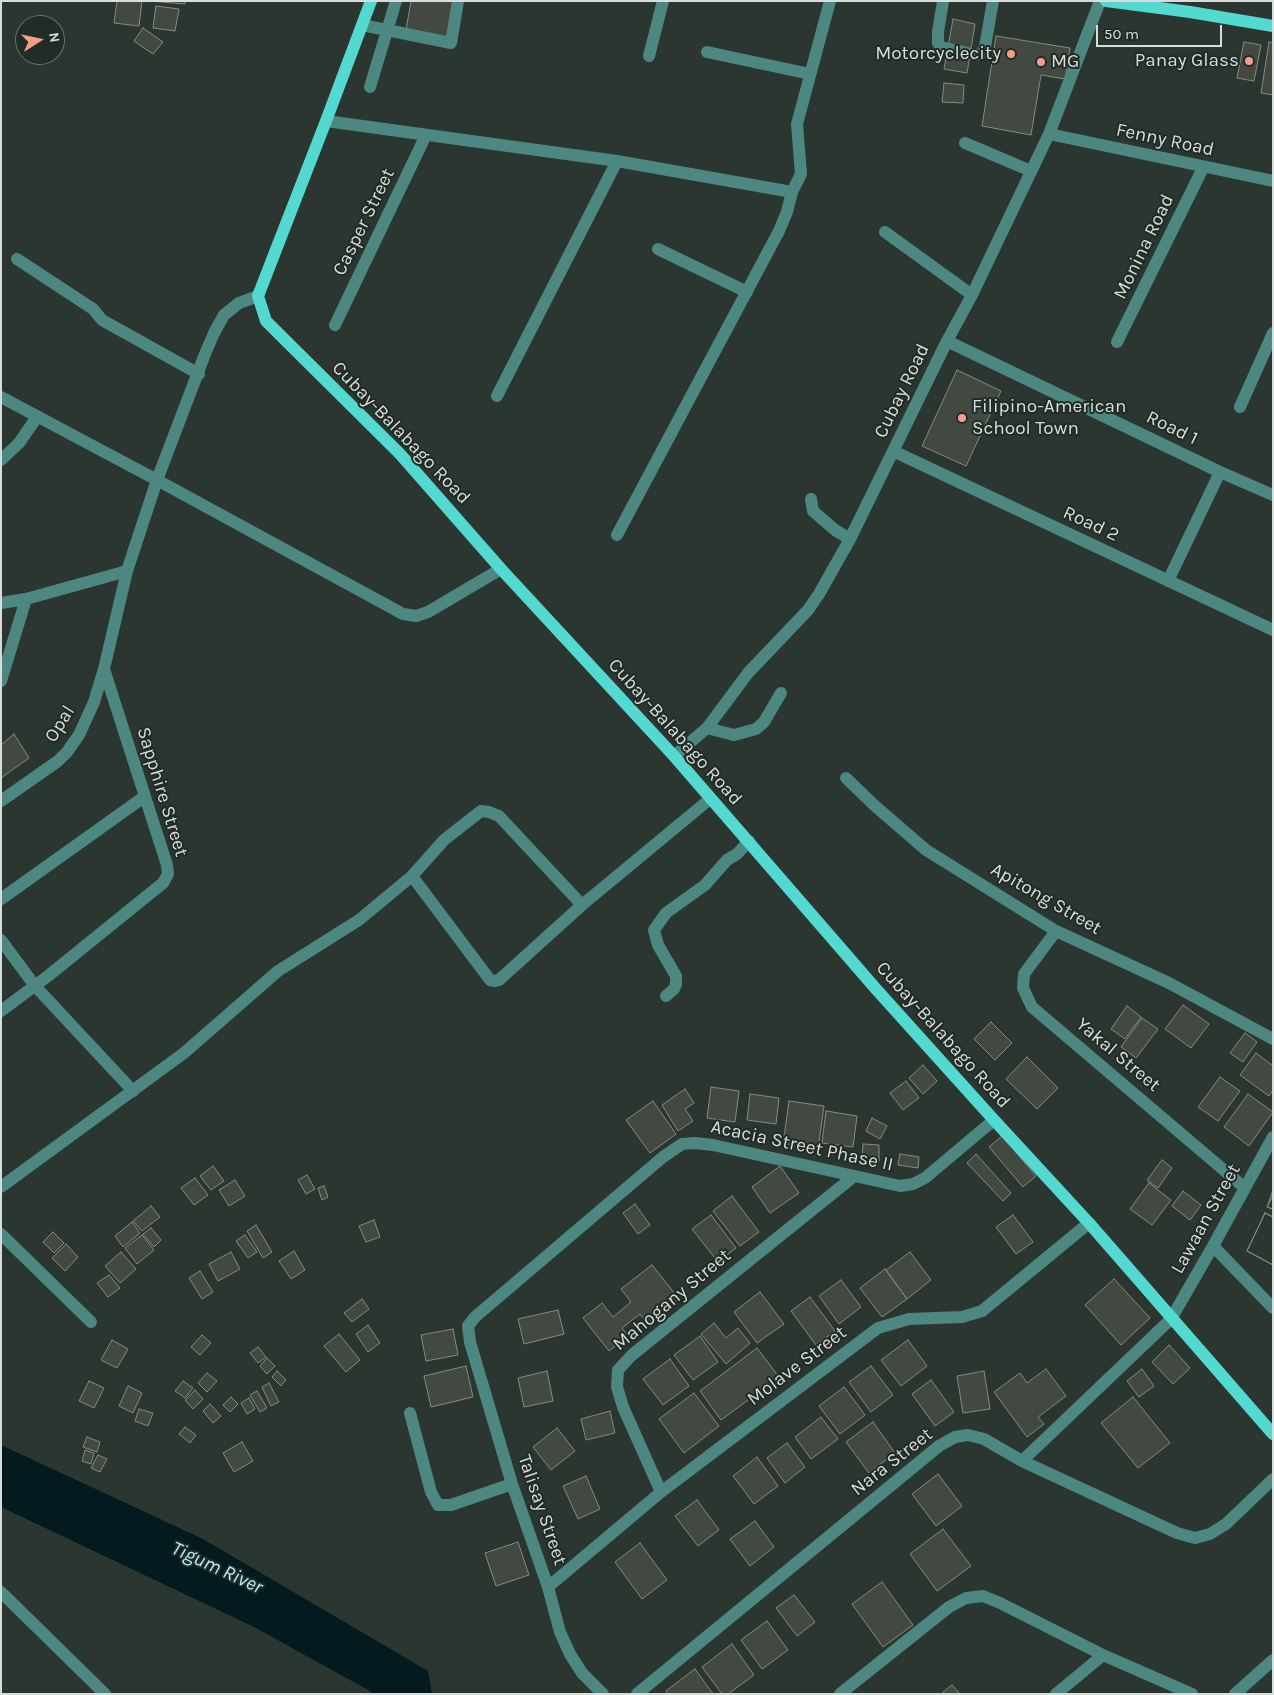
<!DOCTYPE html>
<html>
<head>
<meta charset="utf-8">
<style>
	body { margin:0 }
	#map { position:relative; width:1274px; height:1695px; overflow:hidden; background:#2c3631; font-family:Karla,sans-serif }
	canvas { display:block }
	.frame { position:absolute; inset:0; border:2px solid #d7ddda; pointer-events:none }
	.north { position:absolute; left:15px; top:15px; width:50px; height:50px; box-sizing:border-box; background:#222c27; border:1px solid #6a736f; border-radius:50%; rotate:80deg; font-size:14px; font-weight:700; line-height:20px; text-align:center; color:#d7ddda }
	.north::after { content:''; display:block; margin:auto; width:18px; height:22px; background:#f39f84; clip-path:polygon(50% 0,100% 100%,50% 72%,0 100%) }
	.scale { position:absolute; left:1096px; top:25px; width:126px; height:22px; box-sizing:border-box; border:2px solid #d7ddda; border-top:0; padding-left:6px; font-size:15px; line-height:18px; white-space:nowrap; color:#d7ddda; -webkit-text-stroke:4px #222c27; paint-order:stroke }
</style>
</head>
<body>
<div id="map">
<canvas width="1274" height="1695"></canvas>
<div class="frame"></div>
<div class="north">N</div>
<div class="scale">50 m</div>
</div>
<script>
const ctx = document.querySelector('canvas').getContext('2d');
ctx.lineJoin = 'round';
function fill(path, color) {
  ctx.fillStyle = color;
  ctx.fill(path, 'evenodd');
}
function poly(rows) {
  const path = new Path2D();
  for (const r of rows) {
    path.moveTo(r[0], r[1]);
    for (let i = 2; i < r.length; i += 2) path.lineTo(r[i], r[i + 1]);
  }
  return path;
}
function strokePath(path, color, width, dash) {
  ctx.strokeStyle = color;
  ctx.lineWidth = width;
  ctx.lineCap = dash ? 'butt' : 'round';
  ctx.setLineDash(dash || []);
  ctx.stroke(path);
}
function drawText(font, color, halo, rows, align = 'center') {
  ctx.font = font + ' Karla,sans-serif';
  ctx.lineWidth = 4;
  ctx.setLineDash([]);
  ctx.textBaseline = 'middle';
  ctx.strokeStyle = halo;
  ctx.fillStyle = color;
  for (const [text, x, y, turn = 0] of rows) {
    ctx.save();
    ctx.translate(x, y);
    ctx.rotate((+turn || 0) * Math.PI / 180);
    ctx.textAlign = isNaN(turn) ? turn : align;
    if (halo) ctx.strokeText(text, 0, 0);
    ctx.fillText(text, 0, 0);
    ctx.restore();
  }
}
const water = poly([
	[1,1445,203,1539,428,1671,432,1694,371,1694,370,1691,254,1627,1,1507]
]);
const building = poly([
	[117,1,142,1,139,26,114,23,117,1],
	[149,1,185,1,185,4,149,1],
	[411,1,453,1,447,37,406,30,411,1],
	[156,6,179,9,175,31,153,28,156,6],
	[953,19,975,24,967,73,944,69,953,19],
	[143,28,163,42,153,54,134,41,143,28],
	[996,36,1070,48,1065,79,1041,75,1031,135,982,126,996,36],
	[1244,42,1261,45,1254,81,1237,78,1244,42],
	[1269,42,1273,43,1273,95,1261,93,1269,42],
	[944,83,964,85,963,103,942,102,944,83],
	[957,370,1001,391,966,466,922,446,957,370],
	[14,734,29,758,1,778,1,745,14,734],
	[1183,1005,1209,1024,1191,1048,1165,1029,1183,1005],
	[1127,1006,1141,1017,1125,1039,1111,1029,1127,1006],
	[1142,1018,1158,1029,1136,1058,1121,1047,1142,1018],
	[991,1022,1012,1043,995,1060,974,1039,991,1022],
	[1245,1033,1257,1042,1243,1062,1230,1053,1245,1033],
	[1256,1053,1273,1066,1273,1090,1269,1096,1240,1075,1256,1053],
	[1027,1057,1058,1088,1037,1109,1006,1079,1027,1057],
	[923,1065,937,1081,923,1094,909,1078,923,1065],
	[1220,1077,1240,1091,1218,1121,1198,1107,1220,1077],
	[906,1081,919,1098,903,1110,890,1093,906,1081],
	[711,1087,739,1091,735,1122,707,1118,711,1087],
	[685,1089,694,1103,685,1109,693,1121,678,1131,662,1105,685,1089],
	[750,1094,779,1098,776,1124,747,1120,750,1094],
	[1248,1094,1273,1112,1249,1146,1224,1127,1248,1094],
	[653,1101,676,1134,650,1153,626,1120,653,1101],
	[789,1101,824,1106,818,1149,783,1144,789,1101],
	[826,1111,857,1116,853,1147,822,1143,826,1111],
	[872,1118,887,1126,880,1139,866,1131,872,1118],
	[1002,1136,1036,1176,1023,1187,989,1147,1002,1136],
	[863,1144,879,1145,879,1162,862,1161,863,1144],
	[900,1154,919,1157,918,1168,898,1165,900,1154],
	[976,1154,1011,1193,1003,1201,967,1163,976,1154],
	[1162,1160,1172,1168,1158,1188,1147,1180,1162,1160],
	[213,1166,224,1181,211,1190,200,1176,213,1166],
	[780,1166,799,1193,770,1213,752,1187,780,1166],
	[307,1175,315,1189,306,1194,298,1180,307,1175],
	[195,1178,208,1195,194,1205,181,1188,195,1178],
	[235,1180,245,1196,229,1206,219,1190,235,1180],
	[1149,1183,1171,1200,1152,1225,1130,1209,1149,1183],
	[324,1186,328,1197,322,1200,318,1188,324,1186],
	[1273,1190,1273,1209,1267,1207,1273,1190],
	[1183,1191,1201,1205,1190,1220,1172,1206,1183,1191],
	[732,1196,759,1232,740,1246,713,1211,732,1196],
	[1273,1196,1273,1209,1267,1207,1273,1196],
	[635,1204,650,1225,638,1234,623,1213,635,1204],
	[151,1206,160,1217,142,1231,133,1221,151,1206],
	[1265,1213,1273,1217,1273,1265,1247,1251,1265,1213],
	[1265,1213,1273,1217,1273,1265,1247,1251,1265,1213],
	[711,1215,736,1248,718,1262,692,1229,711,1215],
	[1013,1215,1033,1242,1016,1254,996,1227,1013,1215],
	[374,1220,380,1237,366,1242,359,1226,374,1220],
	[132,1222,140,1233,123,1247,115,1236,132,1222],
	[256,1225,272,1252,263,1258,247,1231,256,1225],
	[151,1228,161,1240,154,1247,143,1234,151,1228],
	[53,1232,64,1243,54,1253,43,1242,53,1232],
	[142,1235,154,1250,137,1264,125,1248,142,1235],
	[245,1235,257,1252,248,1258,236,1241,245,1235],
	[66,1244,78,1257,65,1271,52,1258,66,1244],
	[294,1251,305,1270,291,1279,279,1261,294,1251],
	[121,1252,136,1269,120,1283,105,1266,121,1252],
	[231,1252,240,1269,218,1281,209,1264,231,1252],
	[910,1252,931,1280,907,1299,886,1270,910,1252],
	[652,1265,679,1299,648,1324,640,1314,622,1328,628,1336,609,1351,583,1318,602,1303,613,1317,631,1302,621,1289,652,1265],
	[885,1269,907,1299,882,1317,860,1288,885,1269],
	[200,1271,213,1292,202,1299,189,1278,200,1271],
	[109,1275,120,1288,108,1297,97,1283,109,1275],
	[1114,1279,1150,1318,1121,1345,1085,1305,1114,1279],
	[841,1280,861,1307,839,1324,819,1296,841,1280],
	[760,1292,784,1324,757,1343,734,1312,760,1292],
	[810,1297,835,1331,816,1345,791,1311,810,1297],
	[362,1299,369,1309,352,1322,344,1313,362,1299],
	[558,1310,564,1334,524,1344,518,1319,558,1310],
	[714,1323,726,1338,738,1328,750,1343,726,1364,701,1334,714,1323],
	[368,1325,380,1343,368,1352,356,1334,368,1325],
	[453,1329,458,1355,426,1361,421,1335,453,1329],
	[339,1334,360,1360,346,1372,324,1346,339,1334],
	[202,1335,211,1343,200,1355,191,1347,202,1335],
	[700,1336,718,1362,693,1380,674,1355,700,1336],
	[112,1340,128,1349,117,1368,101,1360,112,1340],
	[908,1340,927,1366,901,1386,881,1360,908,1340],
	[1169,1345,1190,1368,1173,1384,1152,1362,1169,1345],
	[258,1347,266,1357,258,1363,250,1353,258,1347],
	[757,1348,779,1377,721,1420,700,1391,757,1348],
	[267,1358,275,1366,267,1374,260,1366,267,1358],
	[670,1359,689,1386,663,1405,643,1379,670,1359],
	[466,1366,473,1397,431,1407,424,1376,466,1366],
	[871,1366,893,1395,871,1412,849,1382,871,1366],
	[1046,1369,1066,1396,1038,1417,1044,1424,1027,1437,994,1392,1020,1373,1027,1383,1046,1369],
	[1142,1369,1154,1386,1139,1397,1127,1381,1142,1369],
	[277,1371,286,1380,281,1386,272,1377,277,1371],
	[547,1371,553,1401,524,1407,518,1378,547,1371],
	[984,1371,990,1409,963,1413,957,1376,984,1371],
	[207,1373,217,1381,207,1392,198,1383,207,1373],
	[931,1380,954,1412,935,1426,912,1394,931,1380],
	[89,1381,104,1388,94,1408,79,1401,89,1381],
	[183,1381,193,1388,185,1398,175,1391,183,1381],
	[269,1383,279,1402,271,1406,262,1387,269,1383],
	[128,1386,142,1393,133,1413,119,1406,128,1386],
	[844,1387,865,1415,840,1434,819,1406,844,1387],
	[195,1390,203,1399,193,1409,185,1400,195,1390],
	[257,1391,267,1408,260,1412,250,1395,257,1391],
	[694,1393,719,1426,684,1453,659,1419,694,1393],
	[231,1397,238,1404,230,1412,223,1405,231,1397],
	[1133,1397,1170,1443,1138,1468,1101,1423,1133,1397],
	[249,1398,255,1409,247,1414,241,1403,249,1398],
	[210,1404,221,1416,213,1423,203,1411,210,1404],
	[139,1409,153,1413,148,1426,135,1421,139,1409],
	[610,1411,615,1433,586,1440,581,1419,610,1411],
	[821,1417,838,1439,811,1459,795,1437,821,1417],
	[873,1422,895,1453,869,1473,846,1442,873,1422],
	[185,1427,196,1435,190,1443,179,1434,185,1427],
	[557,1428,575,1451,551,1470,533,1447,557,1428],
	[87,1437,100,1442,97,1452,83,1447,87,1437],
	[242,1442,253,1461,234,1472,223,1453,242,1442],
	[787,1443,805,1467,785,1483,767,1458,787,1443],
	[85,1450,94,1453,91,1464,82,1461,85,1450],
	[98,1455,107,1459,100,1472,91,1468,98,1455],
	[757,1457,778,1486,754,1504,733,1476,757,1457],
	[938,1474,962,1506,936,1526,912,1494,938,1474],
	[586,1476,600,1509,578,1519,563,1486,586,1476],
	[697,1500,719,1530,698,1546,675,1516,697,1500],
	[755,1521,774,1547,750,1566,730,1539,755,1521],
	[943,1529,971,1566,937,1591,910,1554,943,1529],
	[518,1542,529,1575,496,1586,485,1553,518,1542],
	[640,1543,667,1580,642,1599,615,1562,640,1543],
	[882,1582,913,1625,883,1647,852,1604,882,1582],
	[794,1595,815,1622,797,1636,776,1608,794,1595],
	[767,1621,788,1650,762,1669,741,1640,767,1621],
	[732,1644,754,1675,728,1694,722,1694,702,1667,732,1644],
	[695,1669,713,1694,668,1694,666,1691,695,1669],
	[952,1685,960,1694,941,1694,952,1685]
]);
const minor = poly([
	[943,1,938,32,938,43,941,47,976,55,983,52,985,47,993,1],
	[362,25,451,43,458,1],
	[707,52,810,74],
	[649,56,663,1],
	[370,87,396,1],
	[326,121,617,161,792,192,801,174,797,124,830,1],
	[1049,134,1273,181],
	[965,143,1031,171],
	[885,232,972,295],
	[658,249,747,292],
	[17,259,93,309,102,320,199,374],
	[335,325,426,135],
	[947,341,1220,472,1273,495],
	[1117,342,1203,168],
	[497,396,617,161],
	[1,397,157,480,403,614,416,616,428,612,501,569],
	[1240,407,1273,333],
	[893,451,1273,630],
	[1,460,19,443,37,417],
	[811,499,813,511,835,530,850,539],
	[617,535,779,231,787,212,792,192],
	[1168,581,1220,472],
	[1,603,26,599,127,571],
	[1,681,26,599],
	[707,728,734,735,756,729,764,722,781,693],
	[674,756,707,728,748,673,808,610,819,594,850,539,947,341,972,295,1049,134,1100,1],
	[846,778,874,805,926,850,1056,931,1169,983,1273,1039],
	[1,801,58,761,67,752,79,735,94,702,104,669,127,571,157,480,205,354,214,333,224,315,239,303,258,296],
	[412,876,490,980,495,981,499,980,582,905,710,799],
	[1,899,144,797],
	[1056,931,1024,974,1023,988,1032,1007,1245,1188],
	[1,940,35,986,133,1091],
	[666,996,674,989,676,984,676,976,658,945,654,930,666,913,705,885,727,860,737,854,749,841],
	[1,1011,48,976,163,883,168,874,167,865,104,669],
	[1,1187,184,1053,278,971,359,920,412,876,444,840,481,811,489,812,499,816,582,905],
	[1,1234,91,1322],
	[1213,1246,1273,1308],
	[410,1413,431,1492,438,1505,451,1505,512,1484],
	[1022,1461,1177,1533,1195,1538,1210,1534,1226,1524,1273,1479],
	[661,1492,623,1407,617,1387,618,1370,632,1355,853,1177],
	[548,1587,661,1492,878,1328,909,1319,962,1317,982,1311,1089,1223],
	[1,1592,105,1694],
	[603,1694,582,1673,570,1654,560,1632,548,1587,512,1484,470,1342,468,1326,475,1317,663,1157,682,1144,695,1143,713,1145,900,1186,913,1184,925,1178,994,1120],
	[637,1694,939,1446,955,1437,968,1435,984,1439,1022,1461,1171,1319,1213,1246,1273,1137],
	[840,1694,949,1607,966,1598,983,1596,1000,1603,1103,1655,1192,1694],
	[1056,1694,1103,1655],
	[1235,1694,1273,1660]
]);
const major = poly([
	[371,1,326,121,258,296,266,321,400,454,501,569,674,756,876,989,994,1120,1089,1223,1273,1434],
	[1106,1,1190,12,1273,26]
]);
const markers = [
	[1011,54,5,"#f39f84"],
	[1249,61,5,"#f39f84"],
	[1041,62,5,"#f39f84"],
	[962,418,5,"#f39f84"]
];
const poiNames = [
	["Motorcyclecity",1001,54],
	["Panay Glass",1239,61],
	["MG",1051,62,"left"],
	["Filipino-American",972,407,"left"],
	["School Town",972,429,"left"]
];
const streetNames = [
	["Fenny Road",1165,140,12],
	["Casper Street",364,222,-64],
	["Monina Road",1144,247,-64],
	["Cubay Road",902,391,-64],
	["Road 1",1172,428,26],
	["Cubay-Balabago Road",401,433,46],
	["Road 2",1091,524,25],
	["Opal",60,724,-58],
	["Cubay-Balabago Road",675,732,48],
	["Sapphire Street",162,792,73],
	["Apitong Street",1046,899,30],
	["Cubay-Balabago Road",943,1035,48],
	["Yakal Street",1118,1055,40],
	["Acacia Street Phase II",802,1146,12],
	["Lawaan Street",1206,1219,-61],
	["Mahogany Street",672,1300,-40],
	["Molave Street",797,1366,-37],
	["Nara Street",892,1462,-38],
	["Talisay Street",542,1510,71]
];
const waterNames = [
	["Tigum River",217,1568,25]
];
fill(water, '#031a1f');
fill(building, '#424940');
strokePath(building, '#848b82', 1);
strokePath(minor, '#4c8782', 12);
strokePath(major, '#53d9d0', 12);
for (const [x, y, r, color] of markers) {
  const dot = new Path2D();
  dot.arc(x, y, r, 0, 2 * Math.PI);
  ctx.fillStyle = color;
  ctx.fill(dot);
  strokePath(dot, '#222c27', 2);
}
drawText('19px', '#d7ddda', '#222c27', poiNames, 'right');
drawText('19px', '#d7ddda', '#222c27', streetNames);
drawText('italic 20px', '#b2effd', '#222c27', waterNames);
</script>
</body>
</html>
